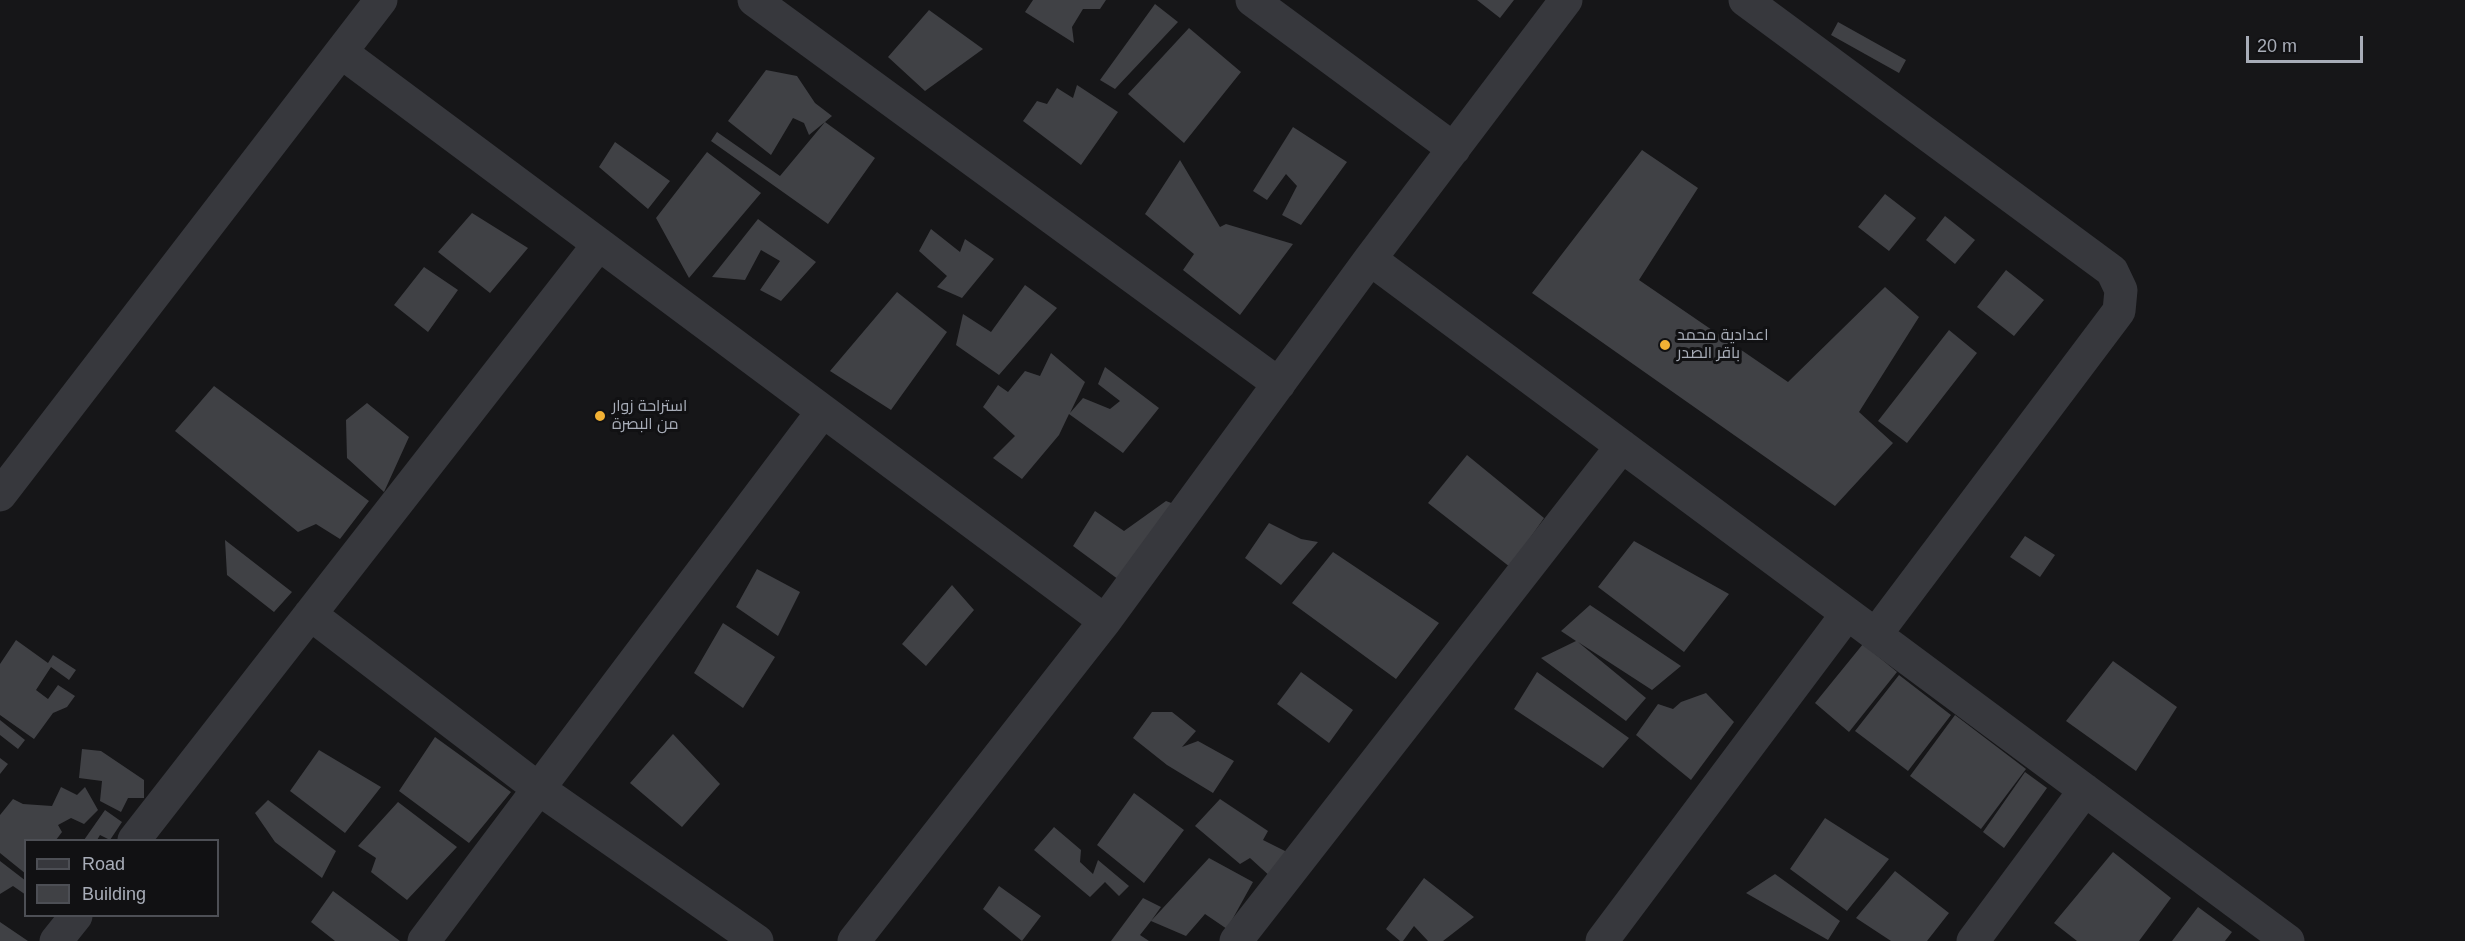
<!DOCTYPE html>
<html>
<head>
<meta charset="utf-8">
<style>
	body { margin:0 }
	#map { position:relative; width:2465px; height:941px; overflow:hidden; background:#161618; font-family:Arial,sans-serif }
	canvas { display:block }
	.legend { position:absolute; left:24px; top:839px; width:195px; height:78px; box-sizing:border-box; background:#111113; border:2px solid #4d4f55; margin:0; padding:8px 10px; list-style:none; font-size:18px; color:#a8adb8 }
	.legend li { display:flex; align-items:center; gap:12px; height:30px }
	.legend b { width:30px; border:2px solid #4d4f55 }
	.scale { position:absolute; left:2246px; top:36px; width:117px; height:27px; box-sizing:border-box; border:3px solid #a8adb8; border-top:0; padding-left:8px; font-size:18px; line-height:21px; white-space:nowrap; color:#a8adb8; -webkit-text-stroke:4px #111113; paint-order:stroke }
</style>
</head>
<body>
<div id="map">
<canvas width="2465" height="941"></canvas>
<ul class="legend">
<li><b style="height:8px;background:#37383d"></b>Road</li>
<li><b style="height:16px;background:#404145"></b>Building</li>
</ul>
<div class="scale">20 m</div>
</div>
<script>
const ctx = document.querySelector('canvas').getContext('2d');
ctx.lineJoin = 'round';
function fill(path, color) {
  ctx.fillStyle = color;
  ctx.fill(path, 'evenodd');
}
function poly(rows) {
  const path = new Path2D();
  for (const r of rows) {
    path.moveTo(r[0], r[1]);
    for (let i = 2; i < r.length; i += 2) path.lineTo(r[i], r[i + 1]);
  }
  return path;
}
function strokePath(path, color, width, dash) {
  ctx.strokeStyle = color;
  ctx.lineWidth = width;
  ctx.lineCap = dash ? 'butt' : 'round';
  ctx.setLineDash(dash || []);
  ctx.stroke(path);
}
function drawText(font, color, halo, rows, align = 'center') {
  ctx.font = font + ' Arial,Cairo,sans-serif';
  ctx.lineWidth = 6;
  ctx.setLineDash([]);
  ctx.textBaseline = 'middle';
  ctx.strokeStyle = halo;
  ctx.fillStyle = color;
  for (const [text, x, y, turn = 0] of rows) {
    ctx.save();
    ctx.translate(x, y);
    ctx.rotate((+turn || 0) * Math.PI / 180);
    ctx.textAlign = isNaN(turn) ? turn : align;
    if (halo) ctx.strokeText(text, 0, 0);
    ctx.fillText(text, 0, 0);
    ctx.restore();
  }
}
const building = poly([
	[1033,0,1106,0,1100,9,1083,9,1072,27,1074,43,1025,12],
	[1477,0,1514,0,1500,18],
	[1155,4,1178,22,1115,89,1100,80],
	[929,10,983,49,925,91,888,57],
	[1838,22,1906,60,1899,73,1831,35],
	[1189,28,1241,72,1184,143,1128,94],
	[766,70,797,76,815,103,832,116,825,122,875,158,828,224,711,141,717,132,780,176,825,122,809,135,804,123,793,118,771,155,728,121],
	[1077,85,1118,112,1081,165,1023,121,1037,101,1047,104,1057,88,1073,98],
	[1293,127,1347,162,1301,225,1282,215,1297,186,1286,174,1267,200,1253,191],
	[615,142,670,181,648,209,599,167],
	[1642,150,1698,188,1639,280,1788,382,1885,287,1919,317,1859,412,1893,443,1835,506,1532,293],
	[707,152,761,193,689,278,656,218],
	[1180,160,1220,227,1226,224,1293,244,1240,315,1183,270,1194,254,1145,214],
	[1885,194,1916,218,1889,251,1858,227],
	[472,213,528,248,490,293,438,252],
	[1945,216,1975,240,1955,264,1926,240],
	[758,219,816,262,781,301,760,290,780,261,761,250,745,280,712,277],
	[931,229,960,252,965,239,994,259,962,298,937,287,947,276,919,251],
	[424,267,458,290,428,332,394,305],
	[2006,270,2044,300,2014,336,1977,307],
	[1025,285,1057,308,999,375,956,345,963,314,991,332],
	[897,292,947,332,891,410,830,371],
	[1949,330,1977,353,1907,443,1878,421],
	[1051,353,1085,382,1070,413,1083,398,1110,409,1120,401,1098,384,1105,367,1159,408,1123,453,1069,414,1059,435,1022,479,993,458,1015,436,983,407,998,385,1008,392,1025,371,1040,376],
	[214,386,369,501,340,539,316,524,298,532,175,431],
	[367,403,409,437,384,492,347,458,346,420],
	[1467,455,1544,518,1510,567,1428,503],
	[1166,501,1187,509,1130,588,1073,546,1095,511,1124,531],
	[1269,523,1301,539,1318,542,1281,585,1245,558],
	[2025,536,2055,555,2040,577,2010,557],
	[225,540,292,592,274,612,227,575],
	[1634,541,1729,594,1684,652,1598,587],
	[1333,552,1439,623,1396,679,1292,603],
	[757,569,800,592,778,636,736,607],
	[952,585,974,610,926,666,902,644],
	[1590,605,1681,666,1652,690,1578,642,1646,698,1626,721,1541,658,1576,641,1561,631],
	[723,623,775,657,743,708,694,673],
	[16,640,48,663,53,655,76,670,69,680,51,667,36,690,48,699,58,685,75,696,67,707,53,713,34,739,0,715,0,664],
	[1863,644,1897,672,1849,732,1815,703],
	[2113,661,2177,707,2136,771,2066,721],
	[1301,672,1353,710,1329,743,1277,704],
	[1537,672,1629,738,1603,768,1514,709],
	[1899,675,1951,715,1908,771,1855,731],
	[1706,693,1734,722,1691,780,1636,735,1658,704,1673,709,1681,702],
	[1152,712,1172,712,1196,731,1182,747,1198,741,1234,761,1213,793,1167,765,1133,738],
	[1955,715,2026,769,1981,829,1910,776],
	[0,720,25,740,18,749,0,735],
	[673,734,720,784,682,827,630,783],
	[435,737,511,792,469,843,399,791],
	[82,749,101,751,144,780,144,798,128,798,121,812,100,801,102,781,79,778],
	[319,750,381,787,345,833,290,791],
	[0,758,8,764,0,774],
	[2025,772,2047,788,2004,848,1983,832],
	[61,787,77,795,85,787,98,810,84,824,71,818,58,825,62,832,56,840,26,840,26,874,0,853,0,815,13,799,23,804,52,806],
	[1134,793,1184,830,1144,883,1097,845],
	[1220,799,1268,831,1263,840,1289,853,1272,878,1250,858,1240,864,1195,826],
	[268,800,336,851,322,878,275,842,255,813],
	[398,802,457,847,407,900,371,872,376,858,358,846],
	[105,810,122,822,110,840,100,835,97,840,84,840],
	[1825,818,1889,859,1847,911,1790,869],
	[1054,827,1081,850,1080,862,1093,874,1098,860,1129,886,1119,896,1105,882,1090,897,1034,850],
	[2113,852,2171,898,2139,941,2077,941,2054,923],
	[1209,858,1253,882,1227,929,1205,914,1186,936,1151,921,1140,935,1149,941,1111,941,1143,898,1161,907,1151,921],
	[0,861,26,881,26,895,13,886,0,894],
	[1895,871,1949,913,1927,941,1891,941,1856,918],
	[1775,874,1840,921,1828,940,1746,893],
	[1424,878,1474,917,1443,941,1428,941,1414,926,1403,941,1400,941,1386,929],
	[999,886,1041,916,1022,941,983,909],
	[333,891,400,941,335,941,311,922],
	[2198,907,2232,932,2225,941,2172,941],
	[0,922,28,941,0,941]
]);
const minor = poly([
	[754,0,1279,384],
	[1252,0,1454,149],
	[1745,0,2112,271,2121,290,2119,311,1876,634],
	[341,52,1105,621],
	[1370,259,2288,941],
	[0,495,381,0],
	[310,614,539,789,757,941],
	[134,840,599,244],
	[56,941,76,916],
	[424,941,823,411],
	[854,941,1105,621,1370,259,1566,0],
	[1236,941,1622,446],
	[1602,941,1847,614],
	[1973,941,2085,790]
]);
const markers = [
	[1665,345,6,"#f2b134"],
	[600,416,6,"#f2b134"]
];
const poiNames = [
	["اعدادية محمد",1677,336],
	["باقر الصدر",1677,354],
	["استراحة زوار",612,407],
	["من البصرة",612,425]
];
fill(building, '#404145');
strokePath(minor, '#37383d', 33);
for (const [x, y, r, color] of markers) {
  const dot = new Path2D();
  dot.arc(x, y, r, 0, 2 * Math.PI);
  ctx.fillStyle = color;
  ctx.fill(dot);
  strokePath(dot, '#111113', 2);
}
drawText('16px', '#a8adb8', '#111113', poiNames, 'left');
</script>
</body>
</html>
